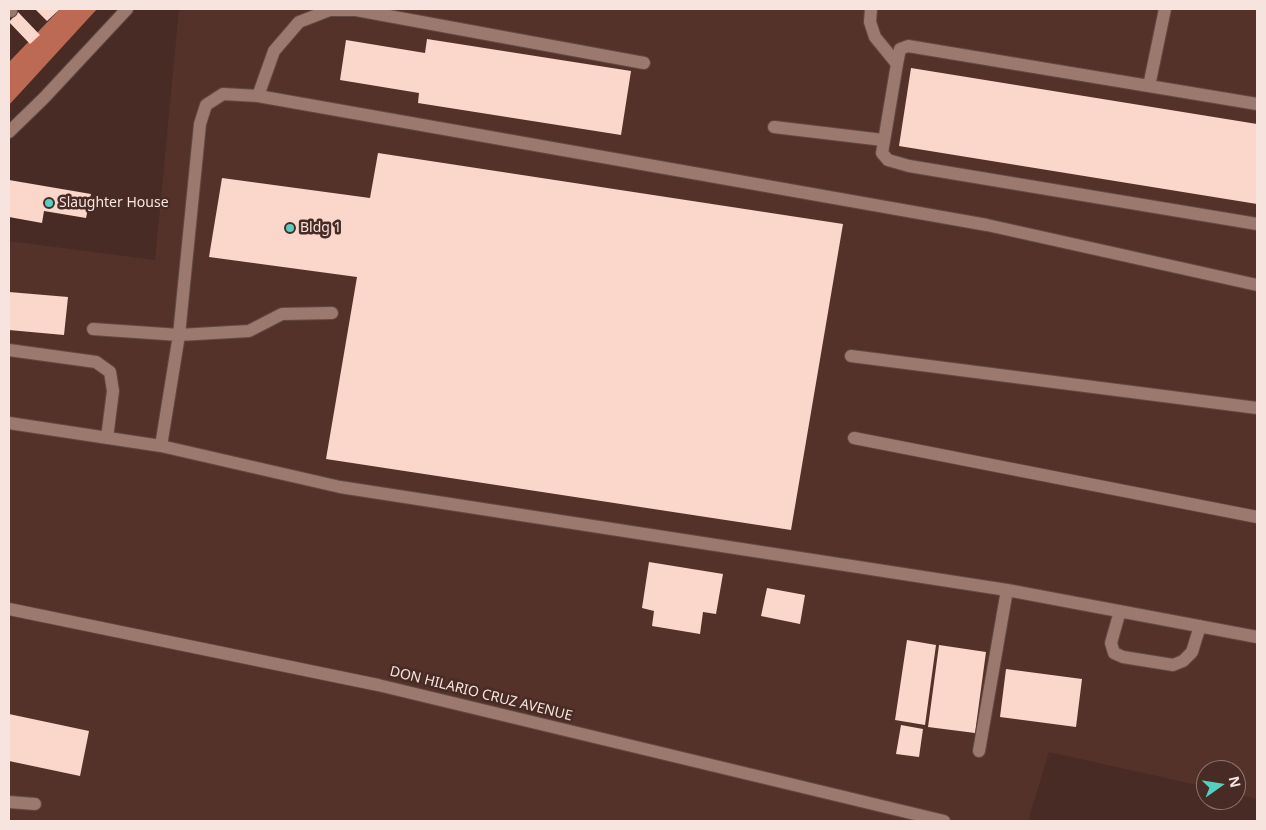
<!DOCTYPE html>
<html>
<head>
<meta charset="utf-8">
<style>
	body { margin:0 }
	#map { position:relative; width:1266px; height:830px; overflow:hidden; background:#482b24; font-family:"Noto Sans",sans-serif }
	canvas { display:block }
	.frame { position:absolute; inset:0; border:10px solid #f8e4df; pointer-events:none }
	.north { position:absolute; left:1196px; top:760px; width:50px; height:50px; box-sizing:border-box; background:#482b24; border:1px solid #8e756f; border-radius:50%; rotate:77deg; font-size:14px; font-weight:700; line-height:20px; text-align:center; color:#f8e4df }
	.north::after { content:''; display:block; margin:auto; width:18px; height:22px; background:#57cec1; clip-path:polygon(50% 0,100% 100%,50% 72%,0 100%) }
</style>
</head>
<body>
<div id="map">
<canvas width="1266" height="830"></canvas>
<div class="frame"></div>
<div class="north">N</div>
</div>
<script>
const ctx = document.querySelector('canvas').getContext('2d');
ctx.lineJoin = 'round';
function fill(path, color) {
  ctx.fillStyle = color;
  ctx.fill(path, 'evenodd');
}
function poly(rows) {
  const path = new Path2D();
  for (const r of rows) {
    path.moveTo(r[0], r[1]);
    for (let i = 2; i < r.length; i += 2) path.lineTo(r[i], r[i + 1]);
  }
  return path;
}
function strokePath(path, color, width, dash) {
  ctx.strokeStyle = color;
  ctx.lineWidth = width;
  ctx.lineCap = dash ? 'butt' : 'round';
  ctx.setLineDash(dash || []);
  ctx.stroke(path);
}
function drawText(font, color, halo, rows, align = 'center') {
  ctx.font = font + ' "Noto Sans",sans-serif';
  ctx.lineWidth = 5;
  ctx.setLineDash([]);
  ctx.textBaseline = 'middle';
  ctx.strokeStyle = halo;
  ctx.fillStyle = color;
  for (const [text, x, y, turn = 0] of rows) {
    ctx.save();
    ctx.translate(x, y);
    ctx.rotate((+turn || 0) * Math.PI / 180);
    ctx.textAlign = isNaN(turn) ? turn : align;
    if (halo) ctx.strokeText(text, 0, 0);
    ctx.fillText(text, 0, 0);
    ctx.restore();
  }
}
const built = poly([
	[179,9,1257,9,1257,799,1236,794,1236,770,1206,770,1206,787,1049,752,1028,821,9,821,9,241,155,260]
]);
const water = poly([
	[60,9,97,9,9,105,9,62]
]);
const building = poly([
	[35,9,60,9,47,21],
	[18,12,40,35,30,44,9,22],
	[427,39,631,71,621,135,418,103,419,93,340,80,346,40,425,53],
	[911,68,1257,124,1257,204,899,146],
	[378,153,843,224,791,530,326,459,357,277,209,257,222,178,370,198],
	[9,180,91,194,86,218,44,211,42,223,9,217],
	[9,292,68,297,64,335,9,330],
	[649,562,723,574,716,614,703,612,700,634,652,626,654,611,642,608],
	[767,588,805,595,800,624,761,616],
	[907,640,936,645,925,725,895,720],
	[939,645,986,652,975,733,928,727],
	[1006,669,1082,679,1076,727,1000,717],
	[9,714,89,731,80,776,9,761],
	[901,725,923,729,919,757,896,754]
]);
const minor = poly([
	[9,9,11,11],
	[871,9,870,22,875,37,897,64],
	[1149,86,1165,9],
	[258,96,274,51,299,22,330,10,356,10,644,63],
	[1257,104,908,46,900,49,897,64,882,153,888,160,909,166,1257,224],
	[774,127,883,140],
	[9,132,44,98,127,9],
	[93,329,179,335,249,331,282,314,332,313],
	[9,350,96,362,110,372,113,391,107,438],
	[851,356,1257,408],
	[9,423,161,446,340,487,1007,590,1257,637],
	[854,438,1257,517],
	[161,446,179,335,200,124,206,105,223,94,258,96,987,225,1257,285],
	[9,609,378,685,944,821],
	[1120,611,1111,643,1114,653,1123,657,1173,665,1183,661,1192,652,1200,626],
	[979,751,1007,590],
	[9,802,35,804]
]);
const markers = [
	[49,203,5,"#57cec1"],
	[290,228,5,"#57cec1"]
];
const poiNames = [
	["Slaughter House",59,203],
	["Bldg 1",300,228]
];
const streetNames = [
	["DON HILARIO CRUZ AVENUE",481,694,14]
];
fill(built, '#553229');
fill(water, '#bd6a55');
fill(building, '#fbd6cb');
strokePath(minor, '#624943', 14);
strokePath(minor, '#9b796f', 12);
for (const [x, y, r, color] of markers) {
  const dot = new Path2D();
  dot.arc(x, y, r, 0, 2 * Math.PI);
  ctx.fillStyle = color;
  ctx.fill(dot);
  strokePath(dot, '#482b24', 2);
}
drawText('14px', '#f8e4df', '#482b24', poiNames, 'left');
drawText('14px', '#f8e4df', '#482b24', streetNames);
</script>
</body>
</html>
